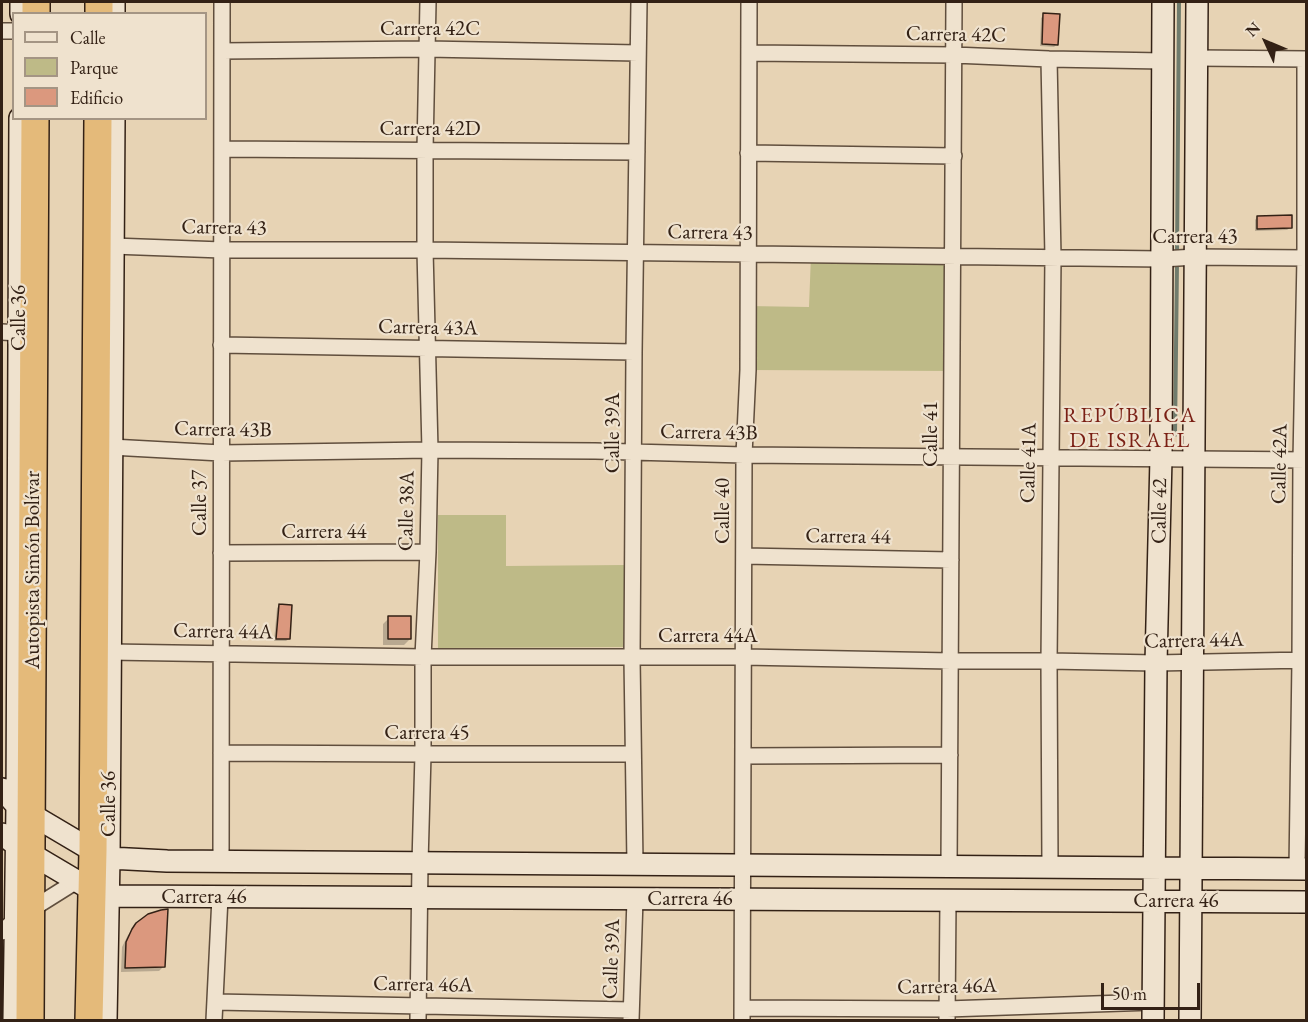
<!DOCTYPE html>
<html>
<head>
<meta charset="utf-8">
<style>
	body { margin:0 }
	#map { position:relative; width:1308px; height:1022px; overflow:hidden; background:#e7d3b4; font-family:"EB Garamond",serif }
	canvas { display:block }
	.frame { position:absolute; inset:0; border:3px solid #332115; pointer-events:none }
	.legend { position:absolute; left:12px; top:12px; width:195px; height:108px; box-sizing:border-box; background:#efe2ce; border:2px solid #a49584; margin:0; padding:8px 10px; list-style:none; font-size:18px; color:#332115 }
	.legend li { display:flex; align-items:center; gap:12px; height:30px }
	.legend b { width:30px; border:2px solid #a49584 }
	.north { position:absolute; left:1236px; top:12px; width:60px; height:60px; -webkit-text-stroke:4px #efe2ce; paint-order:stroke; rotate:314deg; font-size:16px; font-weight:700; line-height:24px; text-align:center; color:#332115 }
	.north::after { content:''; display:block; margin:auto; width:21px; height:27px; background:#332115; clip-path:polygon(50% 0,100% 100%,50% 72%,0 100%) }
	.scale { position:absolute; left:1101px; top:983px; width:99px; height:27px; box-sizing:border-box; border:3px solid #332115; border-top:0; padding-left:8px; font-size:18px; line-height:21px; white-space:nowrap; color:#332115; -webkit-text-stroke:4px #efe2ce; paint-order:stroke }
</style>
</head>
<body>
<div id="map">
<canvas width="1308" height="1022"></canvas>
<div class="frame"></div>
<ul class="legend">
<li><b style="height:8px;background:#efe2ce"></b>Calle</li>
<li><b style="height:16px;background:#beba87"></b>Parque</li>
<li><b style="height:16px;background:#db987e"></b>Edificio</li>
</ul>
<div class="north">N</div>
<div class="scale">50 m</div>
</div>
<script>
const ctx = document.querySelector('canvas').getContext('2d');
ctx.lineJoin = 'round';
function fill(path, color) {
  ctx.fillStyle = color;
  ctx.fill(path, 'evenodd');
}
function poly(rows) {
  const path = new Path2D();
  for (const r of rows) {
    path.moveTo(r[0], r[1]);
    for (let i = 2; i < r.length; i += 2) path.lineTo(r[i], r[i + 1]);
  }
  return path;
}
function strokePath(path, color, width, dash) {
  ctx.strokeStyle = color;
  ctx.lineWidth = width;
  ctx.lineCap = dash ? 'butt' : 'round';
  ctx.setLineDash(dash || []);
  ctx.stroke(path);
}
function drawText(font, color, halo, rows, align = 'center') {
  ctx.font = font + ' "EB Garamond",serif';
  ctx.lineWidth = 4.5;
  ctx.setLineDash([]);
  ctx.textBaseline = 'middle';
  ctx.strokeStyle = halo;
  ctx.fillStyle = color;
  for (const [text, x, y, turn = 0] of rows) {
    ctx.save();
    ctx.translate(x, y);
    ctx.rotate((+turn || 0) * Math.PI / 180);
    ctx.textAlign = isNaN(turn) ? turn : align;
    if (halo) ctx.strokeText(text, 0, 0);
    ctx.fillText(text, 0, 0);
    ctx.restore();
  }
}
const green = poly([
	[811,255,953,257,952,371,748,370,748,306,809,307],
	[438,515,506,515,506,566,624,565,625,647,438,648]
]);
const shadow = poly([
	[1044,15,1057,44,1054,47,1040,46,1041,18],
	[1257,217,1290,228,1287,230,1255,231,1255,220],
	[279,606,289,639,286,641,274,641,277,608],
	[389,618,410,639,404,645,383,645,383,624],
	[143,920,164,966,159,971,121,972,122,947,128,935]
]);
const stream = poly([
	[1177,256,1179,2],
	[1175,435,1177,263]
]);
const building = poly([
	[1043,13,1060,14,1058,45,1042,44,1043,13],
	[1292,215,1292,228,1257,229,1257,216,1292,215],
	[279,604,292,605,290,639,276,639,279,604],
	[388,616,411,616,411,639,388,639,388,616],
	[168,909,165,967,125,968,126,942,132,929,136,923,148,914,161,910,168,909]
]);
const street = poly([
	[2,31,14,31],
	[222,51,427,49,638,53],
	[749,53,954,55,1049,59,1163,61],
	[1196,58,1306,59],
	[1049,59,1053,257,1049,661,1050,867],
	[222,149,637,152],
	[748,153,954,156],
	[113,246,222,250,425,250,1162,259,1195,257,1306,258],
	[2,332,19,333],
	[221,345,634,352],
	[111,447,221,453,430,450,595,451,744,455,1306,460],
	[221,553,428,552],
	[744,556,951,560],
	[110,652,423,657,744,657,951,661,1049,661,1156,663,1306,660],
	[221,753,423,754,633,754],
	[743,756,950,755],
	[221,861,222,2],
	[635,864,632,658,634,352,639,2],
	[949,866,954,2],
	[1297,869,1300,660,1301,460,1305,258,1305,59],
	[2,932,16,919,83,877],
	[215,1002,631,1010],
	[742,1008,947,1009,1153,1002],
	[214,1020,220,897],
	[418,1020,420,863,423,754,423,657,428,552,430,450,425,250,425,150,428,2],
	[631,1020,635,899],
	[742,1020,744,455,748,370,749,2],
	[947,1020,948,900]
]);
const secondary = poly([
	[21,14,21,2],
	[114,14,114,2],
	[2,789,17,806,93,851,109,858,167,861,1306,869],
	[2,834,16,845,92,890,108,896,1306,902],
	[14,1020,17,806,20,118],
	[106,1020,109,858,114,118],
	[1153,1020,1156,663,1161,458,1163,2],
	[1190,1020,1197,2]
]);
const highway = poly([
	[36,14,36,2],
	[99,14,99,2],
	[30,1020,35,118],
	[89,1020,93,851,98,118]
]);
const streetNames = [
	["Carrera 42C",430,29],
	["Carrera 42C",956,35,1],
	["Carrera 42D",430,129],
	["Carrera 43",224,228,1],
	["Carrera 43",710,233,1],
	["Carrera 43",1195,237],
	["Calle 36",19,318,-90],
	["Carrera 43A",428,328,1],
	["Carrera 43B",223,430,1],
	["Calle 39A",613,433,-90],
	["Carrera 43B",709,433,1],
	["Calle 41",931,434,-90],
	["Calle 41A",1029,463,-89],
	["Calle 42A",1280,464,-89],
	["Calle 37",200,503,-90],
	["Calle 38A",407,511,-89],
	["Calle 40",723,511,-90],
	["Calle 42",1160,511,-89],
	["Carrera 44",324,532],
	["Carrera 44",848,537,1],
	["Autopista Simón Bolívar",33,570,-90],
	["Carrera 44A",223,632,1],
	["Carrera 44A",708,636],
	["Carrera 44A",1194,641,-1],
	["Carrera 45",427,733],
	["Calle 36",109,804,-90],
	["Carrera 46",204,897],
	["Carrera 46",690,899],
	["Carrera 46",1176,901],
	["Calle 39A",612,959,-88],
	["Carrera 46A",423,985,1],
	["Carrera 46A",947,987,-1]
];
const neighbourhoodNames = [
	["REPÚBLICA",1130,416],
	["DE ISRAEL",1130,441]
];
fill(green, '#beba87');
fill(shadow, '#0003');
strokePath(stream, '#707c6d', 4);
fill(building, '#db987e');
strokePath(building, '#332115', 1.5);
strokePath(street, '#604e3d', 18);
strokePath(secondary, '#332115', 24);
strokePath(highway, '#332115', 30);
strokePath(street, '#efe2ce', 15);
strokePath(secondary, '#efe2ce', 21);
strokePath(highway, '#e4ba7a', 27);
drawText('21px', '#332115', '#efe2ce', streetNames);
ctx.letterSpacing = '1.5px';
drawText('22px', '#7a1f14', '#efe2ce', neighbourhoodNames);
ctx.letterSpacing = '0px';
</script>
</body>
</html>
